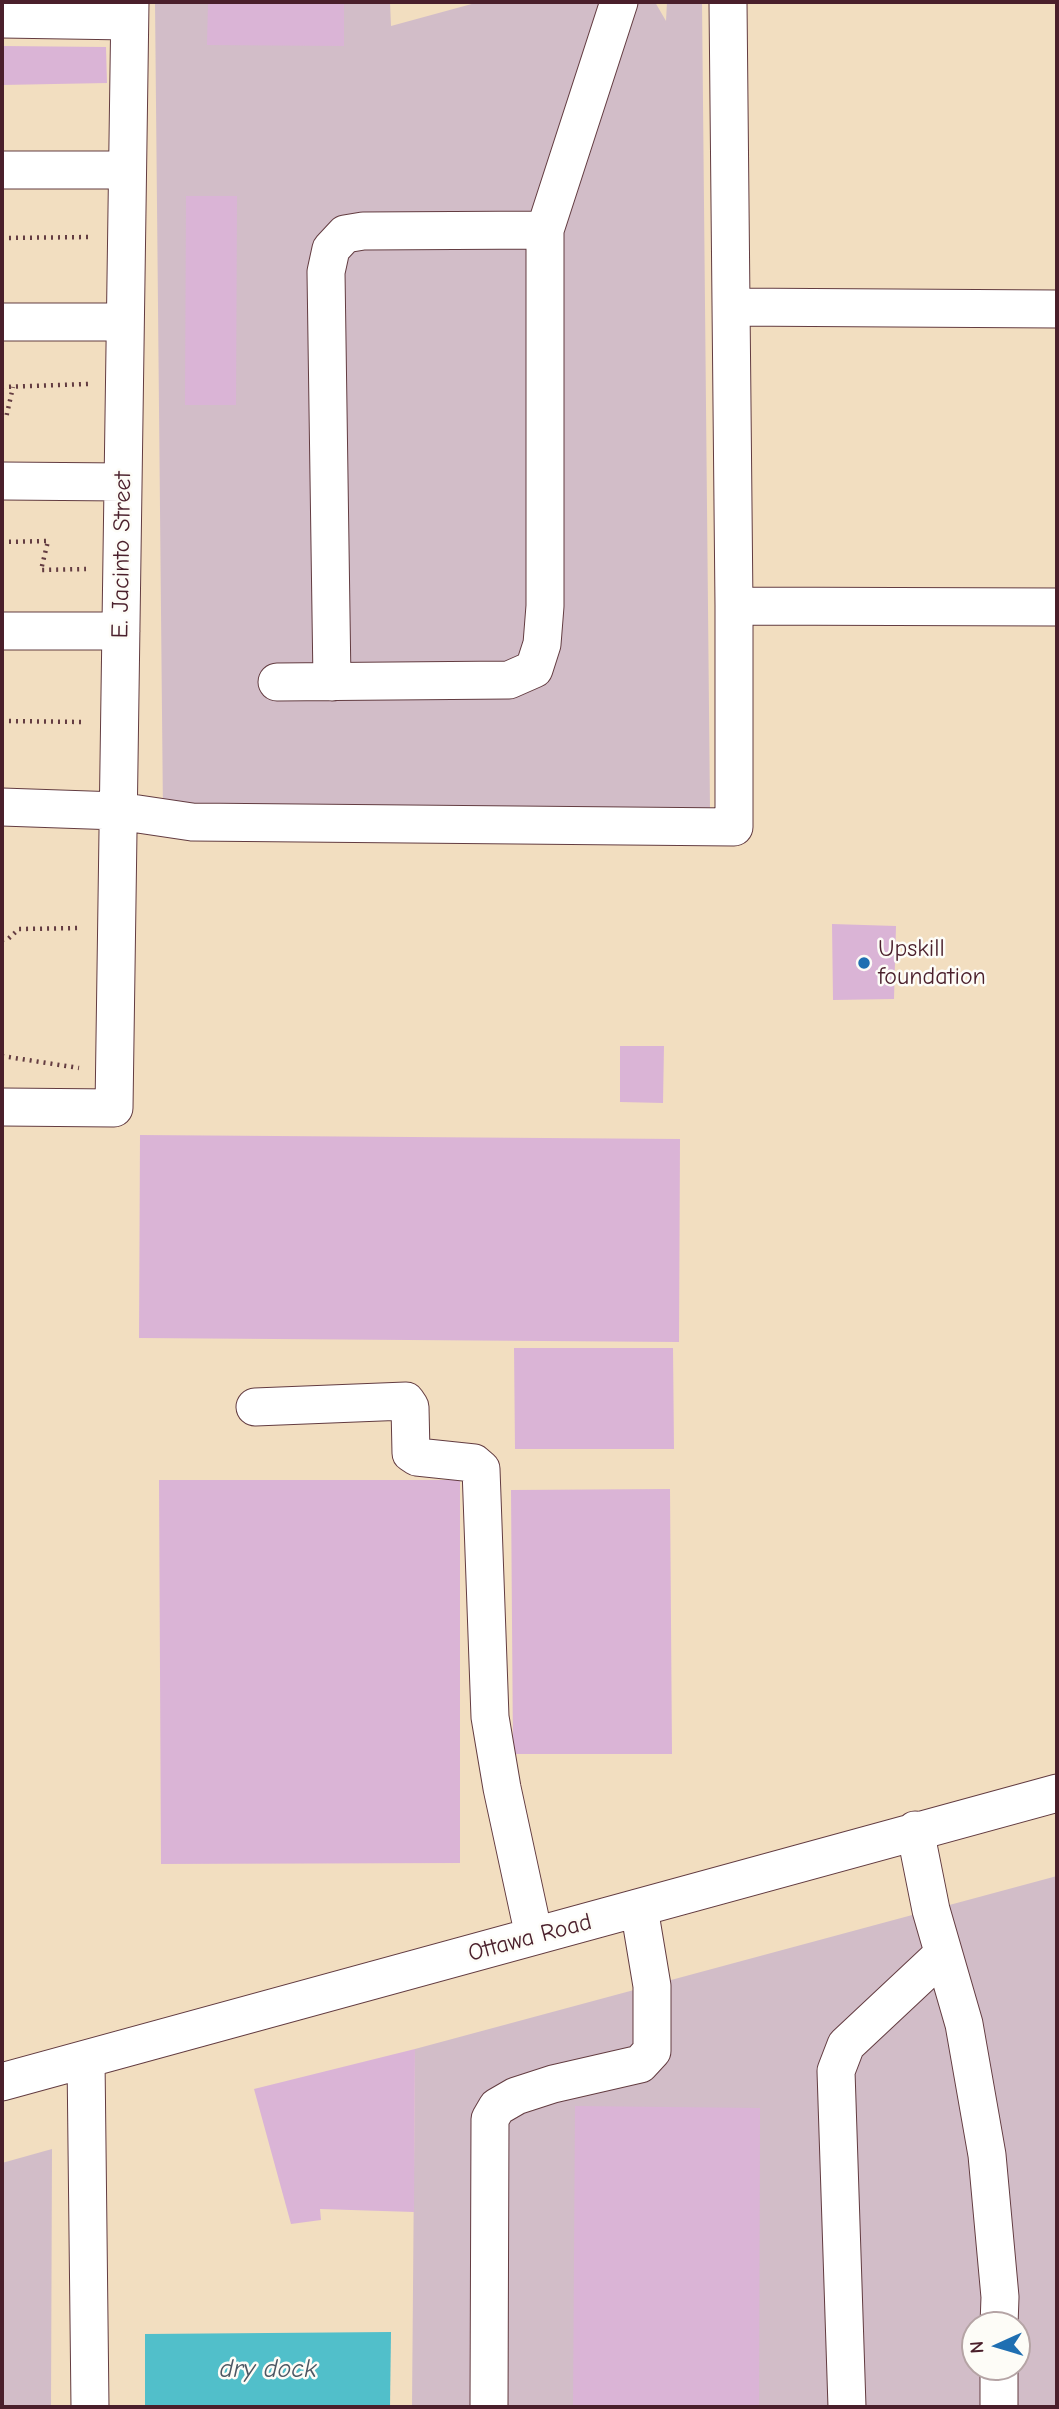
<!DOCTYPE html>
<html>
<head>
<meta charset="utf-8">
<style>
	body { margin:0 }
	#map { position:relative; width:1059px; height:2409px; overflow:hidden; background:#f2dec0; font-family:"Comic Neue",sans-serif }
	canvas { display:block }
	.frame { position:absolute; inset:0; border:4px solid #4a1f2b; pointer-events:none }
	.north { position:absolute; left:961px; top:2311px; width:70px; height:70px; box-sizing:border-box; background:#fdfcf7; border:2px solid #b5a4a5; border-radius:50%; rotate:266deg; font-size:19px; font-weight:700; line-height:28px; text-align:center; color:#4a1f2b }
	.north::after { content:''; display:block; margin:auto; width:24px; height:32px; background:#1f6fb2; clip-path:polygon(50% 0,100% 100%,50% 72%,0 100%) }
</style>
</head>
<body>
<div id="map">
<canvas width="1059" height="2409"></canvas>
<div class="frame"></div>
<div class="north">N</div>
</div>
<script>
const ctx = document.querySelector('canvas').getContext('2d');
ctx.lineJoin = 'round';
function fill(path, color) {
  ctx.fillStyle = color;
  ctx.fill(path, 'evenodd');
}
function poly(rows) {
  const path = new Path2D();
  for (const r of rows) {
    path.moveTo(r[0], r[1]);
    for (let i = 2; i < r.length; i += 2) path.lineTo(r[i], r[i + 1]);
  }
  return path;
}
function strokePath(path, color, width, dash) {
  ctx.strokeStyle = color;
  ctx.lineWidth = width;
  ctx.lineCap = dash ? 'butt' : 'round';
  ctx.setLineDash(dash || []);
  ctx.stroke(path);
}
function drawText(font, color, halo, rows, align = 'center') {
  ctx.font = font + ' "Comic Neue",sans-serif';
  ctx.lineWidth = 5;
  ctx.setLineDash([]);
  ctx.textBaseline = 'middle';
  ctx.strokeStyle = halo;
  ctx.fillStyle = color;
  for (const [text, x, y, turn = 0] of rows) {
    ctx.save();
    ctx.translate(x, y);
    ctx.rotate((+turn || 0) * Math.PI / 180);
    ctx.textAlign = isNaN(turn) ? turn : align;
    if (halo) ctx.strokeText(text, 0, 0);
    ctx.fillText(text, 0, 0);
    ctx.restore();
  }
}
const industrial = poly([
	[155,2,390,2,391,26,479,2,655,2,666,21,667,2,702,2,710,809,163,814],
	[1057,1876,1057,2407,412,2407,415,2049],
	[975,2325,1017,2325,1017,2367,975,2367],
	[52,2149,51,2407,2,2407,2,2163]
]);
const water = poly([
	[391,2332,390,2407,145,2407,145,2334]
]);
const building = poly([
	[208,2,344,2,344,46,207,45],
	[2,46,106,47,107,83,2,85],
	[186,196,237,196,236,405,185,405],
	[832,924,896,926,894,999,833,1000],
	[620,1046,664,1046,663,1103,620,1102],
	[140,1135,680,1139,679,1342,139,1338],
	[514,1348,673,1348,674,1449,515,1449],
	[159,1480,460,1480,460,1863,161,1864],
	[670,1489,672,1754,513,1754,511,1490],
	[415,2049,414,2212,320,2209,321,2220,291,2224,254,2089],
	[575,2106,760,2108,759,2407,573,2407]
]);
const path = poly([
	[2,238,92,237],
	[2,387,88,384],
	[2,418,6,418,13,387],
	[2,542,48,541,41,570,86,569],
	[2,721,84,722],
	[2,940,8,939,19,929,81,928],
	[2,1056,79,1068]
]);
const minor = poly([
	[2,19,129,21],
	[2,170,127,170],
	[731,307,1057,309],
	[2,322,125,322],
	[2,481,123,482],
	[734,606,1057,607],
	[2,631,121,631],
	[277,682,509,680,534,669,542,644,545,606,545,230,619,2],
	[332,682,326,272,331,249,345,234,363,231,545,230],
	[2,807,118,811,192,822,734,827,734,606,728,2],
	[2,1107,114,1108,130,2],
	[255,1407,406,1401,410,1407,411,1453,417,1457,474,1463,481,1469,490,1717,502,1788,534,1936],
	[915,1830,931,1910,964,2024,987,2155,1000,2297,999,2325],
	[86,2059,90,2407],
	[2,2082,1057,1793],
	[489,2407,490,2119,497,2107,516,2096,553,2084,640,2064,652,2051,652,1986,639,1908],
	[847,2407,836,2071,846,2045,942,1955],
	[999,2407,999,2367]
]);
const markers = [
	[864,963,7,"#1f6fb2"]
];
const streetNames = [
	["E. Jacinto Street",122,555,-89],
	["Ottawa Road",530,1938,-15]
];
const poiNames = [
	["Upskill",878,949],
	["foundation",878,977]
];
const waterNames = [
	["dry dock",268,2370]
];
fill(industrial, '#d2bdc8');
fill(water, '#51bfca');
fill(building, '#dab4d6');
strokePath(minor, '#633c41', 39);
strokePath(path, '#633c41', 4.5, [2, 5]);
strokePath(minor, '#fff', 37);
for (const [x, y, r, color] of markers) {
  const dot = new Path2D();
  dot.arc(x, y, r, 0, 2 * Math.PI);
  ctx.fillStyle = color;
  ctx.fill(dot);
  strokePath(dot, '#fdfcf7', 2.5);
}
drawText('24px', '#4a1f2b', '#fdfcf7', streetNames);
drawText('24px', '#4a1f2b', '#fdfcf7', poiNames, 'left');
drawText('italic 26px', '#4c5763', '#fdfcf7', waterNames);
</script>
</body>
</html>
